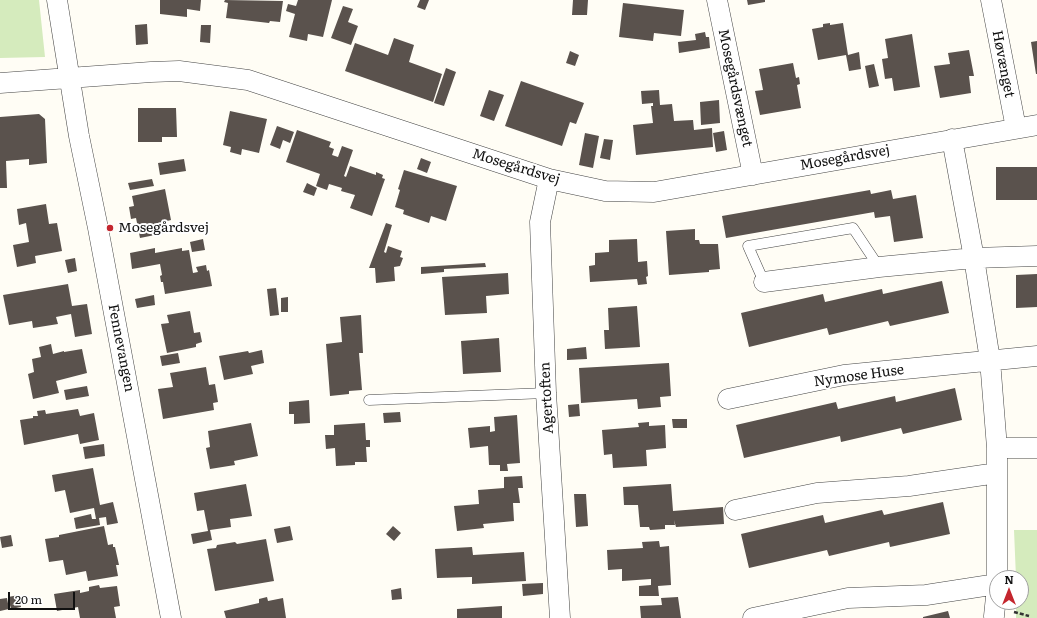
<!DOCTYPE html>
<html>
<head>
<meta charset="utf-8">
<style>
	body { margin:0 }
	#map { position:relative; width:1037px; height:618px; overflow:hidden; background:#fffdf5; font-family:Literata,serif }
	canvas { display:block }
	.north { position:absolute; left:989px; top:570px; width:40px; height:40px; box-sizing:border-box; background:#fff; border:1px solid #a0a0a0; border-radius:50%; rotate:0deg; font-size:11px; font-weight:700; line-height:16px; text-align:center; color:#111 }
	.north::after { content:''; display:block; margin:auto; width:14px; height:18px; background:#c4262e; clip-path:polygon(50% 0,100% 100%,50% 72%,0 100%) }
	.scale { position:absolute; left:8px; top:592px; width:67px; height:18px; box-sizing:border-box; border:2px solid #111; border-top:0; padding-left:5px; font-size:12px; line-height:14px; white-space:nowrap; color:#111; -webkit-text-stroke:3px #fff; paint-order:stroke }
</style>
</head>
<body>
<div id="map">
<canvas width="1037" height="618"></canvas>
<div class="north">N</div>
<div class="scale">20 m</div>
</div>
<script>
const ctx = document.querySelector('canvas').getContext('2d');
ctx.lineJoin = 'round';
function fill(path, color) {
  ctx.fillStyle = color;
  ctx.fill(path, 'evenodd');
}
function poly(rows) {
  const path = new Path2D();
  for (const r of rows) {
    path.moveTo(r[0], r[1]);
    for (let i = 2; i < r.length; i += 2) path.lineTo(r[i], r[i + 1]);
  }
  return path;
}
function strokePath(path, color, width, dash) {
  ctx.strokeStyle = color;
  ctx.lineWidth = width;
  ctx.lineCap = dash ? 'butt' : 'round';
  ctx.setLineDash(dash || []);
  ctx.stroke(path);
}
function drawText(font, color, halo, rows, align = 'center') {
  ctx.font = font + ' Literata,serif';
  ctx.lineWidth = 4;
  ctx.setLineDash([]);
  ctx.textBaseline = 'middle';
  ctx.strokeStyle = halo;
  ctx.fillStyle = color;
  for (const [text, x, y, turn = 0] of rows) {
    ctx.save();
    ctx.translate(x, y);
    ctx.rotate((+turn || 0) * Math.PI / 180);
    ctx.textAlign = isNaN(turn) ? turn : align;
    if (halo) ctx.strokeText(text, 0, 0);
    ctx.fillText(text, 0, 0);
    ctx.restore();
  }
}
const green = poly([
	[0,0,39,0,45,57,0,58],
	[1014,530,1037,530,1037,618,1016,618,1016,602,1021,602,1021,578,1016,578]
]);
const building = poly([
	[160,0,201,0,200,11,187,9,187,17,160,14],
	[225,0,283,1,280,22,270,21,269,23,226,18,228,3,224,2],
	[298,0,332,0,323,37,308,34,307,41,289,37,295,14,286,11,288,4,296,6],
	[420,0,429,0,425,10,417,7],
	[573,0,588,0,587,15,572,15],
	[747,0,765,0,765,2,748,5],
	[623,3,684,10,681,36,654,33,653,41,619,37],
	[343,6,353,9,348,22,358,26,351,45,331,38],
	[830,23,830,25,843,23,848,55,859,52,861,69,849,71,846,55,818,60,812,29,823,27,823,24],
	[147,24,148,44,136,45,135,25],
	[201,25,211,25,210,43,200,42],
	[705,32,706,37,709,37,710,48,679,53,678,42,696,40,695,34],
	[912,34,920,87,894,91,892,78,885,79,882,59,888,58,885,39],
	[394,38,414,45,409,62,442,74,433,102,345,71,355,43,388,55],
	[1037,41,1037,74,1036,74,1031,42],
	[969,50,974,76,969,76,971,93,940,98,934,66,950,64,948,53],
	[570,51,579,55,575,66,566,63],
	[793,63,796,78,799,77,800,84,797,85,801,108,760,115,755,91,763,90,759,69],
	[874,64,879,86,869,88,865,66],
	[446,68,456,72,444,106,434,103],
	[521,81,584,103,576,124,570,122,562,146,505,126],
	[489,90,504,95,494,121,480,116],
	[659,90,660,105,672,104,674,121,693,120,694,130,712,128,713,147,636,155,633,125,653,123,651,106,653,106,653,103,642,104,641,91],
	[719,100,720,123,701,125,700,102],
	[138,108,176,108,177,137,162,137,162,142,138,142],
	[230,111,267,119,259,153,242,149,241,155,230,152,231,147,223,145],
	[39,114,45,119,47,163,29,165,29,159,6,161,7,188,0,188,0,117],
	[277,126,294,132,290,143,283,140,280,149,270,145],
	[297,130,331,142,329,147,334,149,332,155,338,157,342,146,353,150,344,176,346,177,350,166,376,175,376,172,383,175,382,178,385,179,372,216,350,208,355,195,341,191,342,188,329,184,327,190,316,186,320,174,286,162],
	[724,131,727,150,716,152,713,133],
	[585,133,599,136,593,168,579,165],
	[604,139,613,140,610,160,600,158],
	[421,158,431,162,427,173,417,169],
	[184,159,186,171,160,175,158,163],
	[996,167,1037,167,1037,200,996,200],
	[404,170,457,186,446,221,431,216,429,223,403,214,404,210,395,207,400,190,398,189],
	[152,179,154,186,130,190,128,183],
	[307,183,317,188,314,196,303,192],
	[165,189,171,220,163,222,165,233,140,238,136,218,131,219,129,207,134,206,132,196],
	[870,190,871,194,891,190,893,199,916,195,923,238,894,242,890,216,875,218,874,212,726,238,722,216],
	[46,204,49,224,57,223,62,251,35,256,36,263,17,267,13,245,29,242,26,223,19,225,17,209],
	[386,223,392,225,384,252,386,253,388,246,402,251,400,257,403,258,400,266,394,267,395,281,376,283,375,268,369,268],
	[695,229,695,240,699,240,700,244,718,244,720,269,709,270,709,272,669,275,666,231],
	[203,239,205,250,192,252,190,242],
	[637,239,638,262,647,261,648,276,646,277,647,284,638,285,637,279,590,282,589,266,595,265,595,253,609,252,609,240],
	[155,248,155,253,182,248,182,251,189,250,193,273,198,272,196,267,206,265,207,271,209,270,212,286,165,294,163,282,161,282,160,276,162,275,160,264,132,269,130,253],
	[75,258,77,271,68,273,65,260],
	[485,263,486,267,444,269,444,272,421,274,421,267],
	[508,273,509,294,486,296,487,313,445,315,442,277],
	[1037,274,1037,307,1016,308,1016,275],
	[942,281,949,313,890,326,888,321,829,335,827,328,749,347,741,313,823,294,825,302,882,289,883,294],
	[68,284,72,306,87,304,92,334,75,337,71,314,56,317,58,324,33,328,32,321,9,325,3,295],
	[276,288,279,315,270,316,267,289],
	[154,295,155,305,137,308,135,299],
	[288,297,288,312,281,312,281,298],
	[637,306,640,347,605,349,604,330,609,330,608,308],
	[190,311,194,333,200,332,202,342,196,344,196,347,167,353,161,324,169,323,167,315],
	[361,315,363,353,359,353,362,390,349,391,349,394,330,396,326,344,342,342,340,317],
	[499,338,501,372,463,374,461,341],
	[51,344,53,354,64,351,64,352,82,349,87,373,56,381,59,393,33,399,28,374,34,372,32,359,41,357,39,347],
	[586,347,587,359,567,360,567,349],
	[262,350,264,363,251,366,253,374,224,380,219,356,248,351,249,353],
	[178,353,180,363,162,366,160,356],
	[669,363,671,396,660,397,661,407,638,409,637,399,581,403,579,368],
	[206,367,209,385,215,384,218,402,213,403,214,410,163,419,158,389,173,387,170,373],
	[87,386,89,396,66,400,64,390],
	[955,388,962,420,903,434,901,428,841,442,840,436,744,458,736,425,836,402,838,409,895,396,896,402],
	[309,400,310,423,294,424,294,414,289,414,289,402],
	[579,404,580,416,569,417,568,405],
	[78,409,80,416,94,413,99,440,80,444,78,434,24,445,20,420,33,418,33,416,38,416,37,411,45,410,46,414],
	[400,412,401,422,384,423,383,413],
	[517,415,520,463,507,464,508,471,500,471,500,465,489,465,488,446,470,448,468,428,490,426,490,432,495,431,494,417],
	[672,419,687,419,687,428,673,428],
	[649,422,649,426,665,425,666,448,646,450,647,466,613,468,612,454,604,455,602,430,639,427,638,423],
	[251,423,258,456,234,461,235,465,210,469,206,448,210,447,208,431],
	[365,423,366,440,370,440,370,447,366,447,367,462,355,462,355,465,336,466,335,448,326,449,325,435,334,435,334,425],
	[104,444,105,456,85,459,83,447],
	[93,468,100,505,113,502,118,523,107,525,106,517,99,518,100,525,76,529,74,518,91,514,92,519,96,519,94,508,70,513,65,490,55,492,52,475],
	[522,476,523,488,518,488,520,503,513,503,514,521,483,524,484,528,457,531,454,506,479,504,478,490,504,488,504,477],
	[246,484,252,516,230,519,231,527,210,530,212,540,193,544,191,534,208,531,204,510,197,511,194,493],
	[671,484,673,511,723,507,724,524,676,527,674,520,675,525,665,525,665,529,650,530,649,527,640,527,638,505,624,505,623,487],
	[574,494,586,494,588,526,576,527],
	[943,502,950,534,890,547,889,542,829,556,827,550,749,568,741,534,823,515,825,523,882,510,884,515],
	[104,526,108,545,113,544,113,547,115,547,119,565,116,565,118,576,88,581,86,571,66,575,63,560,49,562,45,539,59,537,59,535],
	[290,526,293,540,277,543,274,529],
	[393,526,401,533,394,541,386,534],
	[11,535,13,546,2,548,0,537],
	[266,539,274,581,215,591,207,549,216,548,217,545,235,542,237,544],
	[659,541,660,547,669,546,671,585,658,586,659,596,639,596,639,586,651,585,651,579,622,581,622,569,608,570,607,550,643,548,642,542],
	[472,547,473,555,524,552,526,581,472,584,472,577,437,578,435,549],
	[543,583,543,594,523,596,522,584],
	[99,585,100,588,117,586,120,606,114,607,116,618,80,618,78,607,57,611,54,594,80,590,80,593,89,591,89,587],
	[401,588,402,599,392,600,391,590],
	[19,595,21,607,11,609,8,597],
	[267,597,268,601,283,598,286,618,226,618,224,611,259,603,259,599],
	[678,597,681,618,641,618,640,606,662,605,661,598],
	[7,598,9,609,0,611,0,599],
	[502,606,502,618,457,618,457,609],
	[948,611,950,618,923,618,923,617]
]);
const path = poly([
	[1014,612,1029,616]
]);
const service = poly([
	[764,282,748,246,853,228,879,267],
	[369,400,546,393]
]);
const minor = poly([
	[57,0,79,136,98,228,171,618],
	[717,0,753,175],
	[991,0,1016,128],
	[0,83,151,72,179,71,248,80,549,179,605,191,654,192,1037,125],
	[952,139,974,258,990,360,997,448,997,578],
	[549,179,540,222,546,393,560,618],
	[764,282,879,267,974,258,1037,256],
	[728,399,844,375,1037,356],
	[997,448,1037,448],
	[735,510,817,493,909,486,997,473],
	[994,616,997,587],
	[753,618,848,598,926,595,997,584]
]);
const markers = [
	[110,228,4,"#c4262e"]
];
const streetNames = [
	["Høvænget",1003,64,79],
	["Mosegårdsvænget",735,88,78],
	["Mosegårdsvej",845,158,-10],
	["Mosegårdsvej",516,167,17],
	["Fennevangen",121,348,79],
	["Nymose Huse",859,376,-8],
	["Agertoften",547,398,-93]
];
const poiNames = [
	["Mosegårdsvej",118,228]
];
fill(green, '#d5ebbd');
fill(building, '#5a524d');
strokePath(service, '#444', 11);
strokePath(minor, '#444', 21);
strokePath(path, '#333', 2.5, [4, 2]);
strokePath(service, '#fff', 10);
strokePath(minor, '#fff', 20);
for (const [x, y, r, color] of markers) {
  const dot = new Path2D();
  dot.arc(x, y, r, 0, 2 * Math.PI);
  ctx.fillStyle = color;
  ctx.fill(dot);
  strokePath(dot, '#fff', 1.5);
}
drawText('14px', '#111', '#fff', streetNames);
drawText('14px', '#111', '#fff', poiNames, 'left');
</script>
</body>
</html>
